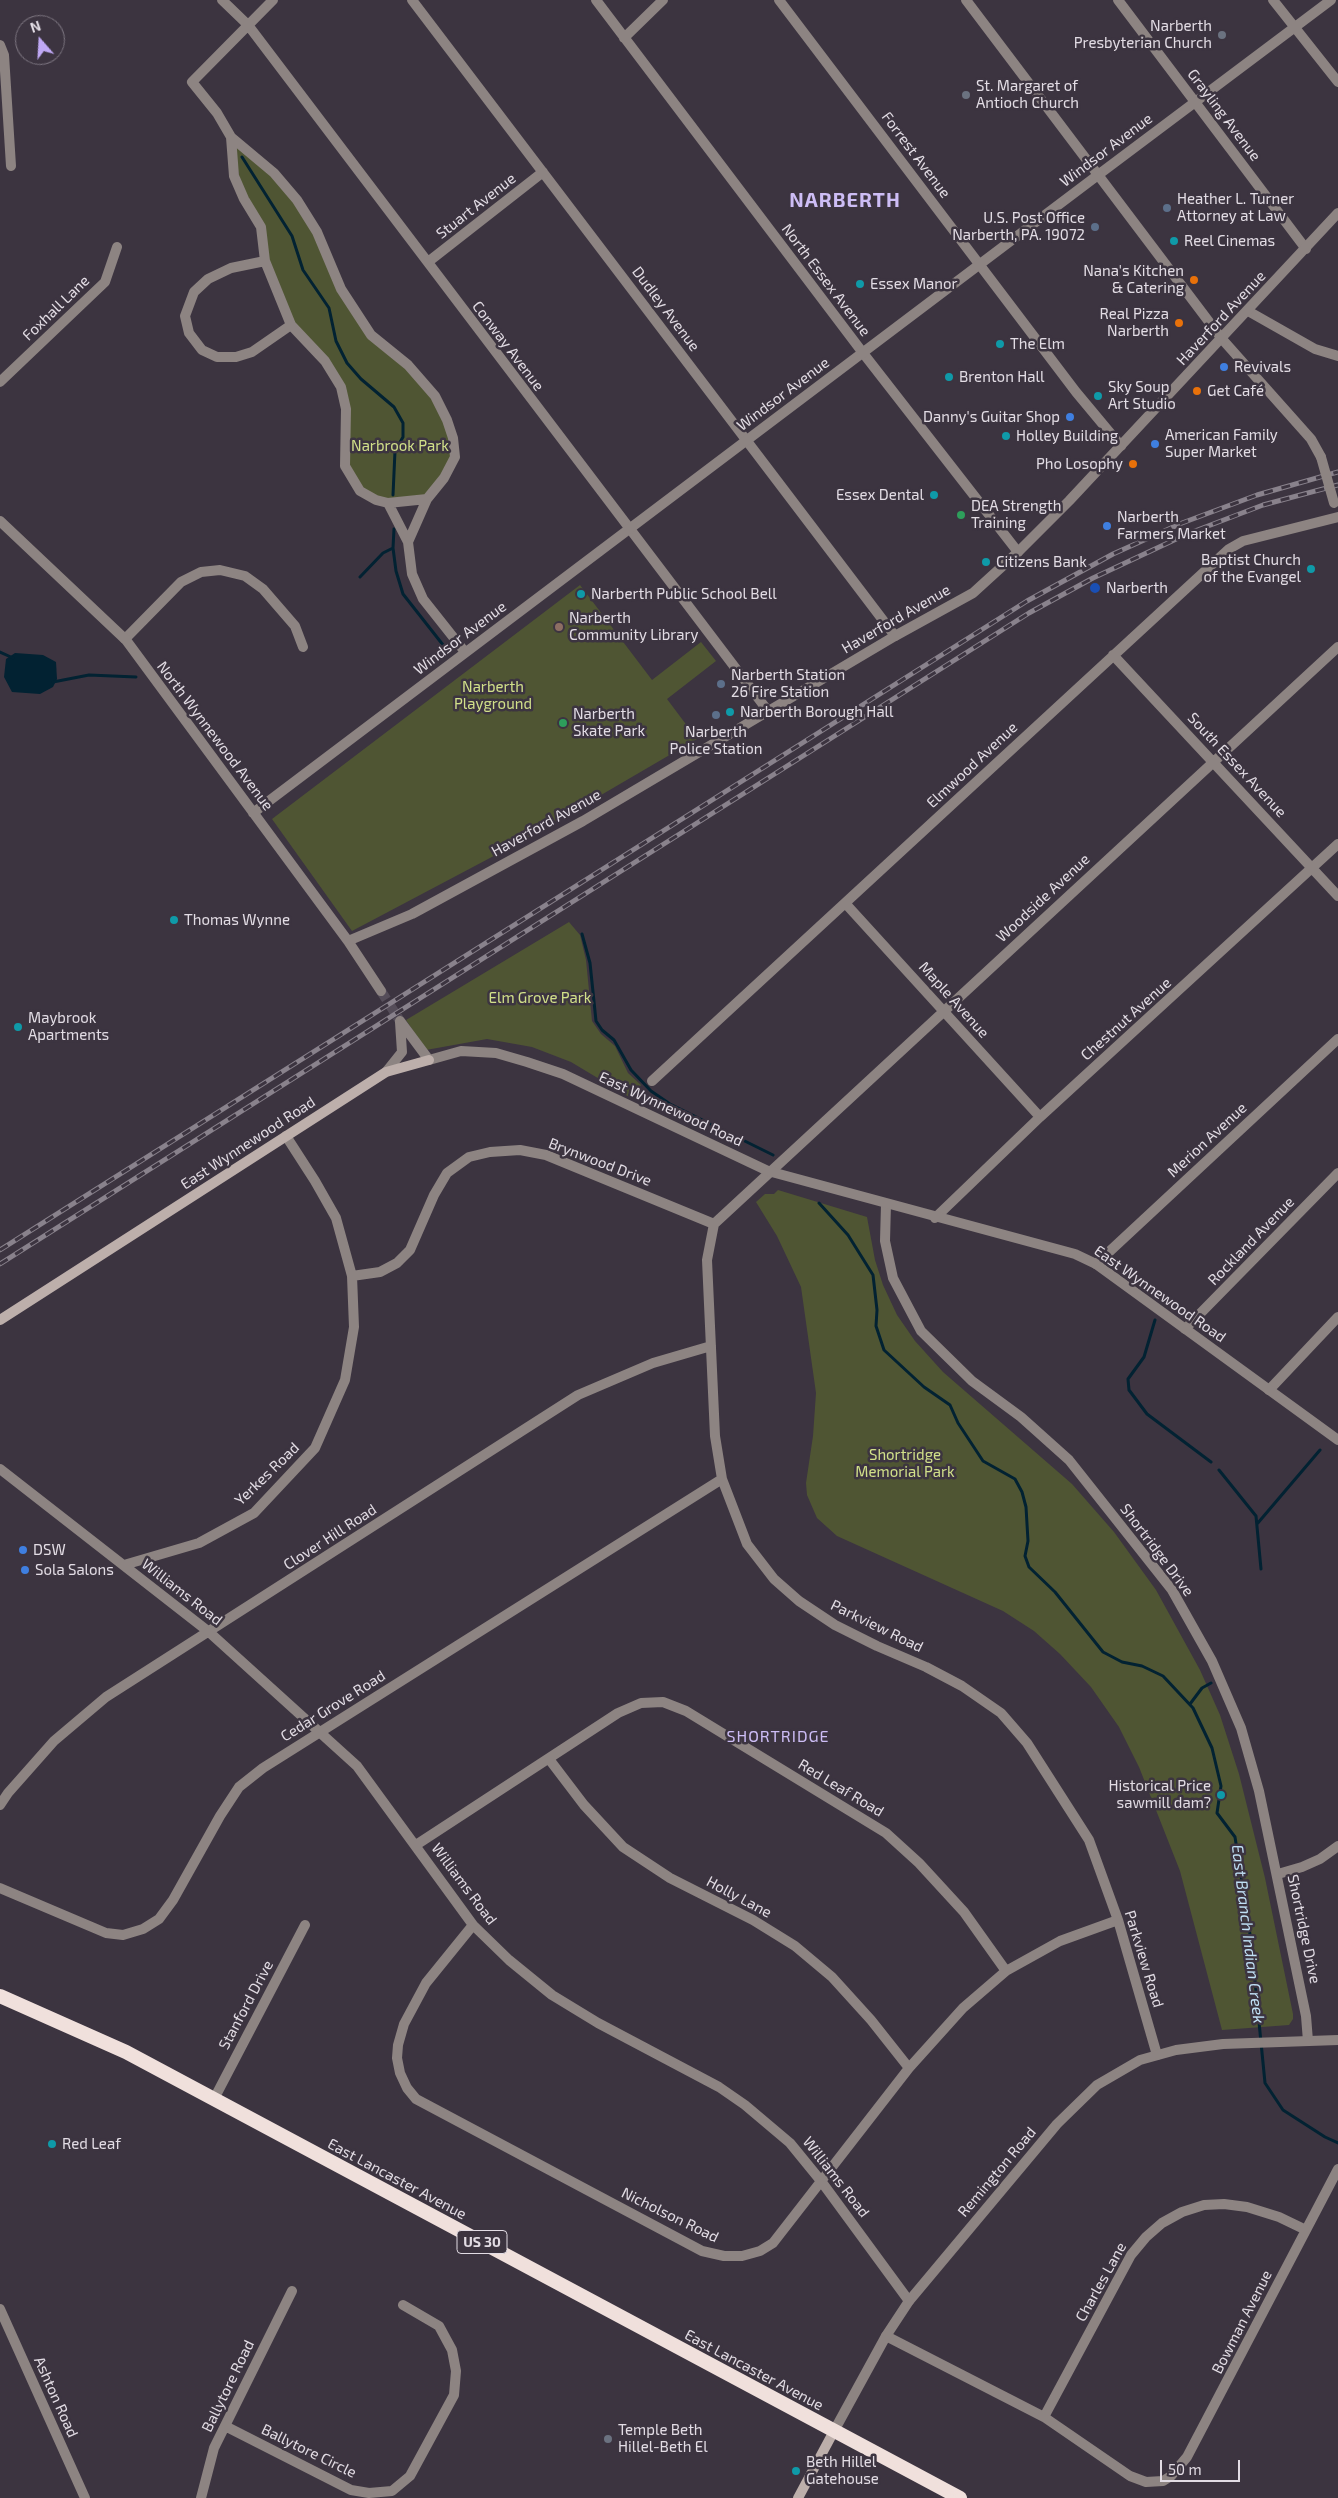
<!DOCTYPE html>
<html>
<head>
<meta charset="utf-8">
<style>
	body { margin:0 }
	#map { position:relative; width:1338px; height:2498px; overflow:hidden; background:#3c3440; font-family:"Exo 2",sans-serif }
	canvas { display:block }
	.north { position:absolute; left:15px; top:15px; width:50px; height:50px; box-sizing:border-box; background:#3c3440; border:1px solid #7e7782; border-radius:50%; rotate:341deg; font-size:14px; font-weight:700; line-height:20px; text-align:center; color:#e2dce4 }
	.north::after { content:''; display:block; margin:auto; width:18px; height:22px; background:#bfa8f4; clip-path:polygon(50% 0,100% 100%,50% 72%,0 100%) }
	.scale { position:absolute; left:1160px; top:2460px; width:80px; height:22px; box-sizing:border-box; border:2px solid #e2dce4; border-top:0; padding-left:6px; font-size:15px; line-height:18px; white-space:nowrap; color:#e2dce4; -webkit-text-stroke:4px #3c3440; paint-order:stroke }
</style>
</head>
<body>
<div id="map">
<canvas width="1338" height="2498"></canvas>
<div class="north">N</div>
<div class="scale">50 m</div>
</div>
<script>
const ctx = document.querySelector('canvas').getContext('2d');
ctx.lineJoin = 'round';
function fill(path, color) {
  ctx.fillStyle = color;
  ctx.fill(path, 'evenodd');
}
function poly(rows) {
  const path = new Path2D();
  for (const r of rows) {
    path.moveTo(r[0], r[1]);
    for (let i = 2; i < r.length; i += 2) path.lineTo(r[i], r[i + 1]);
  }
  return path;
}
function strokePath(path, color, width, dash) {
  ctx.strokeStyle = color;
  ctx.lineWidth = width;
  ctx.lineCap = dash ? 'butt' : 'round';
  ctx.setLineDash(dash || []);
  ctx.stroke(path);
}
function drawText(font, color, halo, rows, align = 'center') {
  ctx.font = font + ' "Exo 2",sans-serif';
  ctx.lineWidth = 5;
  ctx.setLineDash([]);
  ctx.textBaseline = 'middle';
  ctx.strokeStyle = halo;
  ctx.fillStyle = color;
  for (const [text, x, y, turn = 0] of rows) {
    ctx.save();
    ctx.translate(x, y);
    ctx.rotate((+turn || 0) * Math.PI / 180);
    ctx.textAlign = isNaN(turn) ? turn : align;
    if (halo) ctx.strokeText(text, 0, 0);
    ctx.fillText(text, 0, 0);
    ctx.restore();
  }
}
const green = poly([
	[231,137,297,200,341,289,371,335,435,396,455,457,427,499,388,503,360,491,345,466,341,387,291,325,265,261,261,227,244,199],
	[580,585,652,680,701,642,716,661,667,699,697,739,524,840,352,931,272,819],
	[569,922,580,935,586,960,592,1021,601,1034,615,1046,628,1073,641,1085,631,1098,571,1062,532,1047,487,1039,426,1050,406,1020],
	[778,1190,867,1217,875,1260,883,1285,897,1315,915,1341,943,1372,1072,1484,1114,1532,1156,1590,1200,1670,1220,1715,1239,1774,1265,1878,1293,2014,1293,2019,1289,2025,1222,2030,1180,1871,1139,1767,1119,1727,1091,1687,1060,1654,1034,1631,1003,1611,837,1536,817,1518,807,1495,806,1483,813,1436,816,1393,801,1287,777,1236,756,1202,765,1194,774,1194]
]);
const water = poly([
	[15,653,43,655,56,662,57,679,53,687,40,694,12,692,4,677,6,659]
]);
const stream = poly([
	[242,157,292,236,303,270,329,308,336,341,347,363,361,379,394,407,403,423,403,437,395,451,393,495],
	[394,529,393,548,396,571,403,594,447,650],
	[360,577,383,553,393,548],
	[0,652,13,658],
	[53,682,89,675,136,677],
	[582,934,590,963,596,1021,602,1030,614,1040,631,1070,651,1091,670,1104,773,1155],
	[819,1203,848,1235,873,1275,877,1310,876,1326,884,1350,924,1387,950,1405,958,1423,983,1461,1015,1479,1022,1492,1026,1507,1028,1541,1025,1556,1029,1567,1055,1592,1103,1652,1122,1662,1142,1666,1163,1676,1193,1708,1212,1748,1221,1786,1217,1813,1235,1837,1251,1941,1265,2083,1283,2110,1325,2137,1338,2143],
	[1155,1320,1144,1357,1128,1379,1129,1390,1147,1414,1211,1462],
	[1219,1470,1256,1516,1261,1569],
	[1257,1524,1320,1450],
	[1190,1704,1202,1688,1211,1683]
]);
const tertiaryTunnel = poly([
	[381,991,400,1021]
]);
const minor = poly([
	[222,0,248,25,768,711],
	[273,0,192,82,217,113,231,137,274,173,297,200,317,232,341,289,371,335,408,365,435,396,447,420,453,438,455,457,444,478,427,499,408,542],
	[412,0,895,636],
	[596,0,863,353,1018,552],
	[779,0,1076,392,1121,446],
	[1118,0,1306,249],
	[1273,0,1338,82],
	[624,38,663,0],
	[0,45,4,55,11,166],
	[231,137,234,176,244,199,261,227,265,261,291,325,325,361,341,387,346,409,345,466,360,491,376,500,388,503,427,499],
	[1098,175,1331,0],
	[265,261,231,268,208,279,194,292,185,316,189,333,202,350,217,357,236,357,252,352,291,325],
	[428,262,543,172],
	[1248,311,1315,349,1338,356],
	[1222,339,1311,439,1321,457],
	[0,382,105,282,117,247],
	[388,503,408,542,412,574,423,599,465,652],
	[125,639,181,582,201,572,220,570,245,576,263,589,295,626,303,647],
	[1113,655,1338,896],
	[845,903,1040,1117],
	[652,1081,1229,549,1243,541,1338,517],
	[886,1204,885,1241,893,1278,921,1331,972,1381,1021,1417,1069,1460,1172,1590,1212,1661,1241,1728,1259,1791,1306,2016,1308,2041],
	[935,1218,1040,1117,1338,844],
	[1096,1264,1338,1039],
	[352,1276,380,1272,397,1263,410,1250,434,1195,447,1173,469,1157,490,1152,520,1150,546,1155,714,1224],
	[1185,1329,1338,1173],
	[1269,1390,1338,1317],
	[0,1469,209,1632,357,1766,473,1925,509,1960,552,1995,598,2023,719,2087,745,2105,790,2143,821,2181,909,2301],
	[124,1565,199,1543,254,1513,315,1448,345,1380,354,1327,352,1276,336,1218,315,1181,286,1136],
	[549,1759,584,1805,623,1847,670,1878,753,1920,795,1946,832,1977,871,2020,909,2068],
	[0,1805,8,1793,54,1741,106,1697,578,1395,653,1363,711,1346],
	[416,1845,618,1713,641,1703,663,1702,686,1711,886,1833,919,1863,964,1912,1006,1971],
	[1278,1874,1302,1867,1320,1859,1338,1846],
	[0,1888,106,1933,123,1935,143,1929,159,1919,173,1900,220,1816,239,1787,263,1768,722,1479],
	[473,1925,426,1983,404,2024,398,2045,397,2058,400,2073,407,2088,416,2099,702,2251,724,2256,742,2256,760,2251,773,2243,909,2068,963,2008,1006,1971,1060,1941,1118,1920],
	[1157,2055,1118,1920,1089,1840,1027,1743,1001,1713,962,1686,926,1667,877,1646,835,1625,799,1601,774,1579,747,1544,722,1479,715,1436,707,1260,714,1224,1338,647],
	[214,2099,305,1925],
	[0,2309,85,2498],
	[886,2336,1044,2417,1130,2476,1146,2482,1163,2481,1171,2476,1187,2457,1338,2169],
	[1044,2417,1131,2255,1146,2237,1162,2223,1182,2212,1204,2205,1224,2204,1247,2207,1279,2217,1306,2230],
	[225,2426,351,2490,369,2493,392,2491,410,2476,454,2395,456,2371,452,2350,439,2326,403,2305],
	[201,2498,214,2448,292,2291]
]);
const tertiary = poly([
	[966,0,1222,339],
	[0,521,126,640,348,941,381,991],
	[253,813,1098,175],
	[348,941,412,914,583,821,895,636,973,593,1018,552,1069,501,1338,213],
	[400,1021,429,1060,461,1051,496,1053,527,1062,563,1074,768,1171,1075,1254,1096,1264,1338,1440],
	[386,1072,402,1052,400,1022],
	[834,2431,886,2336,909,2301,1057,2124,1097,2085,1140,2060,1176,2050,1223,2044,1338,2040]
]);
const secondary = poly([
	[0,1320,386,1072,429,1060],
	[798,2498,834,2431]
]);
const trunk = poly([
	[0,1996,126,2052,960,2498]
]);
const rail = poly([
	[0,1250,1027,601,1113,554,1182,523,1257,495,1338,472],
	[0,1264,1029,613,1093,578,1187,534,1263,505,1338,485]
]);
const minorBridge = poly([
	[1321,457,1334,503]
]);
const markers = [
	[1222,35,5,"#6b7280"],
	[966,95,5,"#6b7280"],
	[1167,208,5,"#5c6f8a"],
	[1095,227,5,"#5c6f8a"],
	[1174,241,5,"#0f9aa8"],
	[1194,280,5,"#e8710a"],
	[860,284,5,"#0f9aa8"],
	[1179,323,5,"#e8710a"],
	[1000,344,5,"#0f9aa8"],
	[1224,367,5,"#3f7fe0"],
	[949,377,5,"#0f9aa8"],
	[1197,391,5,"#e8710a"],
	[1098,396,5,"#0f9aa8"],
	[1070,417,5,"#3f7fe0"],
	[1006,436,5,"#0f9aa8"],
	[1155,444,5,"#3f7fe0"],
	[1133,464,5,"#e8710a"],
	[934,495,5,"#0f9aa8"],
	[961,515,5,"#2e9e5b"],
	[1107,526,5,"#3f7fe0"],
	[986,562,5,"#0f9aa8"],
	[1311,569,5,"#0f9aa8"],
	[1095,588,6,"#1a4fb4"],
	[581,594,5,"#0f9aa8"],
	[559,627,5,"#8d6e63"],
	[721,684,5,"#5c6f8a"],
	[730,712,5,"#0f9aa8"],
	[716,715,5,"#5c6f8a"],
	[563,723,5,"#2e9e5b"],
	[174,920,5,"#0f9aa8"],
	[18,1027,5,"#0f9aa8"],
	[23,1550,5,"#3f7fe0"],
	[25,1570,5,"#3f7fe0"],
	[1221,1795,5,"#0f9aa8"],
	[52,2144,5,"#0f9aa8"],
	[608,2439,5,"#6b7280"],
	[796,2471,5,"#0f9aa8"]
];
const shields = [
	[482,2242,50]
];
const shieldNames = [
	["US 30",482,2242]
];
const poiNames = [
	["Narberth",1212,26,"right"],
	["Presbyterian Church",1212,43,"right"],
	["St. Margaret of",976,86],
	["Antioch Church",976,103],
	["Heather L. Turner",1177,199],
	["Attorney at Law",1177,216],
	["U.S. Post Office",1085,218,"right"],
	["Narberth, PA. 19072",1085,235,"right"],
	["Reel Cinemas",1184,241],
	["Nana's Kitchen",1184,271,"right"],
	["& Catering",1184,288,"right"],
	["Essex Manor",870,284],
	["Real Pizza",1169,314,"right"],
	["Narberth",1169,331,"right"],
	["The Elm",1010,344],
	["Revivals",1234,367],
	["Brenton Hall",959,377],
	["Sky Soup",1108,387],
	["Art Studio",1108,404],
	["Get Café",1207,391],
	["Danny's Guitar Shop",1060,417,"right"],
	["American Family",1165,435],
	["Super Market",1165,452],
	["Holley Building",1016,436],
	["Pho Losophy",1123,464,"right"],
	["Essex Dental",924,495,"right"],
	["DEA Strength",971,506],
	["Training",971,523],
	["Narberth",1117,517],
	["Farmers Market",1117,534],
	["Baptist Church",1301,560,"right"],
	["of the Evangel",1301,577,"right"],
	["Citizens Bank",996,562],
	["Narberth",1106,588],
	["Narberth Public School Bell",591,594],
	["Narberth",569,618],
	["Community Library",569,635],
	["Narberth Station",731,675],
	["26 Fire Station",731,692],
	["Narberth Borough Hall",740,712],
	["Narberth",573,714],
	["Skate Park",573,731],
	["Narberth",716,732,"center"],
	["Police Station",716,749,"center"],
	["Thomas Wynne",184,920],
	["Maybrook",28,1018],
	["Apartments",28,1035],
	["DSW",33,1550],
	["Sola Salons",35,1570],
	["Historical Price",1211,1786,"right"],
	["sawmill dam?",1211,1803,"right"],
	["Red Leaf",62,2144],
	["Temple Beth",618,2430],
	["Hillel-Beth El",618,2447],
	["Beth Hillel",806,2462],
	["Gatehouse",806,2479]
];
const streetNames = [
	["Grayling Avenue",1224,115,53],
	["Windsor Avenue",1106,150,-37],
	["Forrest Avenue",916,155,53],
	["Stuart Avenue",476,206,-38],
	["North Essex Avenue",826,280,53],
	["Foxhall Lane",56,308,-44],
	["Dudley Avenue",666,309,53],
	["Haverford Avenue",1221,318,-47],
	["Conway Avenue",508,346,53],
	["Windsor Avenue",783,394,-37],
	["Haverford Avenue",896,619,-30],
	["Windsor Avenue",460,638,-37],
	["North Wynnewood Avenue",215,736,53],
	["Elmwood Avenue",972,765,-43],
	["South Essex Avenue",1237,765,47],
	["Haverford Avenue",546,823,-29],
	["Woodside Avenue",1043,898,-43],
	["Maple Avenue",954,1000,48],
	["Chestnut Avenue",1126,1019,-42],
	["East Wynnewood Road",671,1109,25],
	["Merion Avenue",1207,1140,-43],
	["East Wynnewood Road",248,1143,-33],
	["Brynwood Drive",600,1162,21],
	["Rockland Avenue",1251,1241,-46],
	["East Wynnewood Road",1160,1294,35],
	["Yerkes Road",267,1474,-44],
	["Clover Hill Road",330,1537,-33],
	["Shortridge Drive",1157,1550,53],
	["Williams Road",182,1592,38],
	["Parkview Road",877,1626,26],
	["Cedar Grove Road",333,1706,-32],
	["Red Leaf Road",841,1788,31],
	["Williams Road",464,1884,53],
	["Holly Lane",739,1897,28],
	["Shortridge Drive",1304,1929,78],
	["Parkview Road",1144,1959,73],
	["Stanford Drive",246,2005,-62],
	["Remington Road",997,2172,-50],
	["Williams Road",836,2177,52],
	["East Lancaster Avenue",397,2179,28],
	["Nicholson Road",670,2215,26],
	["Charles Lane",1101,2282,-61],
	["Bowman Avenue",1242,2322,-63],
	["East Lancaster Avenue",754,2370,28],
	["Ballytore Road",228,2386,-64],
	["Ashton Road",56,2397,66],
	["Ballytore Circle",309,2451,26]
];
const parkNames = [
	["Narbrook Park",400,446],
	["Narberth",493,687],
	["Playground",493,704],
	["Elm Grove Park",540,998],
	["Shortridge",905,1455],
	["Memorial Park",905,1472]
];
const neighbourhoodNames = [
	["SHORTRIDGE",778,1737]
];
const waterNames = [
	["East Branch Indian Creek",1248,1934,83]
];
const districtNames = [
	["NARBERTH",845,200]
];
fill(green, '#4f5533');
fill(water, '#022232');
strokePath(stream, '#022232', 3);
strokePath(tertiaryTunnel, '#554d59', 10, [10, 5]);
strokePath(minor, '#8d8482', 10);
strokePath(tertiary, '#8d8482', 10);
strokePath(secondary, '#bdafab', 10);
strokePath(trunk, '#f0e0dc', 14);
strokePath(rail, '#89828c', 5);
strokePath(rail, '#3c3440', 3, [9]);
strokePath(minorBridge, '#8d8482', 10);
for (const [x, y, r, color] of markers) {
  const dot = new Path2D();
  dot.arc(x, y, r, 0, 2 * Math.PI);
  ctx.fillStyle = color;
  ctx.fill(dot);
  strokePath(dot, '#3c3440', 2);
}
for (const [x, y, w] of shields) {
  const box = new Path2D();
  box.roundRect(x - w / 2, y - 11.5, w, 23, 4);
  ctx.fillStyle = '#3c3440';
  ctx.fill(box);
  strokePath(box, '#e2dce4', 1);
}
drawText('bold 14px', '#e2dce4', null, shieldNames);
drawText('15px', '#e2dce4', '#3c3440', poiNames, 'left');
drawText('15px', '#e2dce4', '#3c3440', streetNames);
drawText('15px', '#d1e089', '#3c3440', parkNames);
ctx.letterSpacing = '1px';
drawText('16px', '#cdbdf5', '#3c3440', neighbourhoodNames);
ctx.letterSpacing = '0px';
drawText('italic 16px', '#c0e0f5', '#3c3440', waterNames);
ctx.letterSpacing = '1px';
drawText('bold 20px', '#cdbdf5', '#3c3440', districtNames);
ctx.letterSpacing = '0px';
</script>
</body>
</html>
